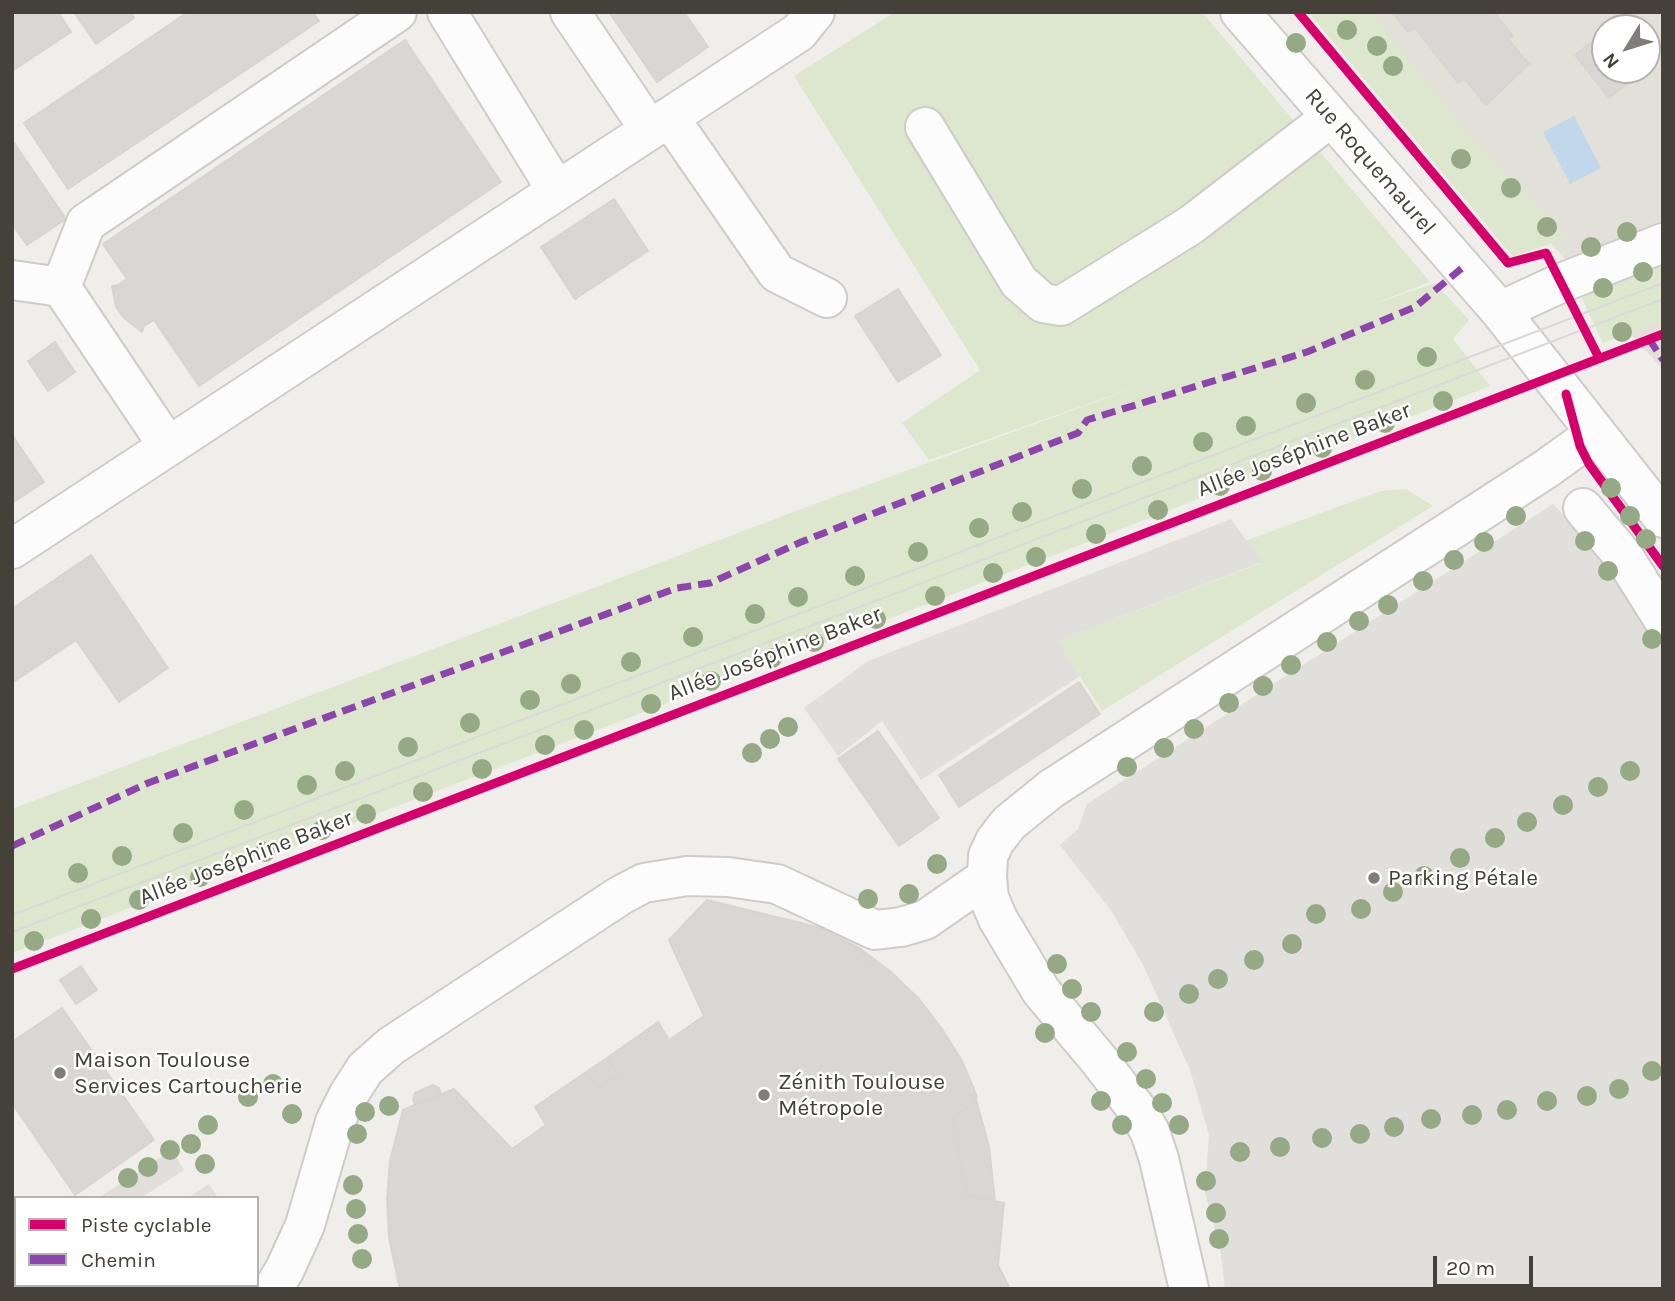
<!DOCTYPE html>
<html>
<head>
<meta charset="utf-8">
<style>
	body { margin:0 }
	#map { position:relative; width:1675px; height:1301px; overflow:hidden; background:#f0eeea; font-family:Karla,sans-serif }
	canvas { display:block }
	.frame { position:absolute; inset:0; border:14px solid #454038; pointer-events:none }
	.legend { position:absolute; left:14px; top:1196px; width:245px; height:91px; box-sizing:border-box; background:#fff; border:2px solid #b5b3af; margin:0; padding:9px 12px; list-style:none; font-size:21px; color:#454038 }
	.legend li { display:flex; align-items:center; gap:14px; height:35px }
	.legend b { width:35px; border:2px solid #b5b3af }
	.north { position:absolute; left:1591px; top:14px; width:70px; height:70px; box-sizing:border-box; background:#fff; border:2px solid #b5b3af; border-radius:50%; rotate:232deg; font-size:19px; font-weight:700; line-height:28px; text-align:center; color:#454038 }
	.north::after { content:''; display:block; margin:auto; width:24px; height:32px; background:#817d76; clip-path:polygon(50% 0,100% 100%,50% 72%,0 100%) }
	.scale { position:absolute; left:1433px; top:1256px; width:100px; height:32px; box-sizing:border-box; border:4px solid #454038; border-top:0; padding-left:9px; font-size:21px; line-height:24px; white-space:nowrap; color:#454038; -webkit-text-stroke:5px #fff; paint-order:stroke }
</style>
</head>
<body>
<div id="map">
<canvas width="1675" height="1301"></canvas>
<div class="frame"></div>
<ul class="legend">
<li><b style="height:9px;background:#d6006c"></b>Piste cyclable</li>
<li><b style="height:9px;background:#8e44ad"></b>Chemin</li>
</ul>
<div class="north">N</div>
<div class="scale">20 m</div>
</div>
<script>
const ctx = document.querySelector('canvas').getContext('2d');
ctx.lineJoin = 'round';
function fill(path, color) {
  ctx.fillStyle = color;
  ctx.fill(path, 'evenodd');
}
function poly(rows) {
  const path = new Path2D();
  for (const r of rows) {
    path.moveTo(r[0], r[1]);
    for (let i = 2; i < r.length; i += 2) path.lineTo(r[i], r[i + 1]);
  }
  return path;
}
function strokePath(path, color, width, dash) {
  ctx.strokeStyle = color;
  ctx.lineWidth = width;
  ctx.lineCap = dash ? 'butt' : 'round';
  ctx.setLineDash(dash || []);
  ctx.stroke(path);
}
function drawText(font, color, halo, rows, align = 'center') {
  ctx.font = font + ' Karla,sans-serif';
  ctx.lineWidth = 5;
  ctx.setLineDash([]);
  ctx.textBaseline = 'middle';
  ctx.strokeStyle = halo;
  ctx.fillStyle = color;
  for (const [text, x, y, turn = 0] of rows) {
    ctx.save();
    ctx.translate(x, y);
    ctx.rotate((+turn || 0) * Math.PI / 180);
    ctx.textAlign = isNaN(turn) ? turn : align;
    if (halo) ctx.strokeText(text, 0, 0);
    ctx.fillText(text, 0, 0);
    ctx.restore();
  }
}
const residential = poly([
	[1347,12,1663,12,1663,370],
	[1605,28,1647,28,1647,70,1605,70]
]);
const green = poly([
	[895,12,1202,12,1430,282,1373,304,1435,283,1469,320,1453,339,1490,386,904,613,12,953,12,809,804,508,1145,384,929,460,902,423,980,370,794,76],
	[1308,12,1371,12,1464,129,1568,237,1513,257],
	[1663,258,1663,321,1603,343,1578,290],
	[1406,489,1433,506,1102,711,1058,641,1261,563,1245,541,1381,491]
]);
const parking = poly([
	[1553,504,1598,550,1646,617,1663,648,1663,1289,1225,1289,1220,1248,1205,1193,1209,1135,1190,1070,1143,965,1112,912,1060,845,1078,829,1087,804],
	[1231,519,1262,562,1058,641,1080,676,921,780,882,721,838,756,804,708,868,661],
	[172,1150,184,1170,141,1198,98,1198],
	[209,1184,218,1198,188,1198]
]);
const water = poly([
	[1574,116,1601,168,1570,184,1543,132]
]);
const building = poly([
	[12,12,58,12,71,32,12,71,12,12],
	[74,12,131,12,134,18,96,44,74,12],
	[188,12,313,12,319,21,68,189,24,123,188,12],
	[609,12,684,12,708,47,657,82,609,12],
	[1392,12,1494,12,1513,36,1508,39,1529,64,1486,105,1465,79,1458,83,1415,28,1408,32,1392,12],
	[1595,39,1605,52,1605,70,1619,70,1629,82,1609,98,1575,55,1595,39],
	[405,40,501,182,199,386,154,320,144,326,142,332,124,318,116,307,112,286,118,285,127,279,103,244,405,40],
	[12,140,66,219,27,245,12,224,12,140],
	[614,199,648,251,575,299,541,247,614,199],
	[898,289,941,355,898,382,855,316,898,289],
	[55,342,75,372,48,391,28,361,55,342],
	[12,435,44,482,12,503,12,435],
	[91,555,168,668,119,702,76,640,12,683,12,609,91,555],
	[1079,682,1100,714,959,807,939,775,1079,682],
	[878,731,939,818,899,846,838,759,878,731],
	[707,900,821,928,861,949,863,951,857,958,870,967,875,960,891,972,919,999,942,1029,962,1061,977,1097,953,1120,967,1196,1004,1203,998,1265,1010,1289,400,1289,389,1238,387,1199,390,1161,403,1110,454,1089,512,1149,546,1125,535,1107,586,1072,598,1089,618,1075,607,1058,658,1022,669,1040,704,1016,669,940,707,900],
	[863,951,875,960,870,967,857,958,863,951],
	[81,966,97,990,76,1004,60,980,81,966],
	[62,1008,154,1140,75,1195,12,1103,12,1042,62,1008],
	[607,1058,618,1075,598,1089,586,1072,607,1058],
	[433,1085,439,1088,441,1094,415,1105,413,1100,415,1093,433,1085],
	[976,1099,989,1147,995,1201,967,1196,953,1120,976,1099]
]);
const minor = poly([
	[447,12,557,191],
	[570,12,650,130],
	[1240,12,1500,311,1663,518],
	[669,117,777,273,827,298],
	[925,127,1019,282,1043,303,1061,306,1191,225,1330,118],
	[12,280,61,287],
	[1500,311,1561,283,1663,243],
	[168,446,61,287,86,223,397,12],
	[1583,508,1624,557,1663,619],
	[12,549,799,32,815,12],
	[12,1227,16,1232],
	[12,1263,16,1268],
	[52,1285,54,1289],
	[273,1289,285,1269,305,1225,335,1122,349,1094,365,1069,391,1046,621,895,644,883,687,876,728,877,777,884,875,930,901,927,925,920,987,877],
	[1189,1289,1159,1159,1150,1132,1138,1111,1099,1060,1041,991,998,919,989,898,987,877,988,856,995,841,1009,823,1051,789,1546,469,1596,433]
]);
const tram = poly([
	[12,915,1663,283],
	[12,932,1663,299]
]);
const quiet = poly([
	[1649,339,1663,360],
	[12,846,148,783,677,588,710,583,801,542,1078,433,1087,420,1307,352,1415,307,1462,268]
]);
const cycleway = poly([
	[1298,12,1508,263,1546,253,1599,358],
	[1566,394,1580,446,1589,464,1663,566],
	[12,969,1663,334]
]);
const trees = [
	[1347,30],
	[1296,43],
	[1377,46],
	[1393,66],
	[1461,159],
	[1511,188],
	[1547,227],
	[1627,232],
	[1591,247],
	[1643,272],
	[1603,288],
	[1622,332],
	[1427,357],
	[1365,380],
	[1443,401],
	[1306,403],
	[1385,423],
	[1246,426],
	[1203,442],
	[1322,448],
	[1142,466],
	[1262,471],
	[1220,486],
	[1611,488],
	[1082,489],
	[1158,510],
	[1022,512],
	[1516,516],
	[1630,516],
	[979,528],
	[1096,534],
	[1646,539],
	[1585,541],
	[1484,542],
	[918,552],
	[1036,557],
	[1454,560],
	[1608,571],
	[993,573],
	[855,576],
	[1423,581],
	[935,596],
	[798,597],
	[1388,605],
	[755,614],
	[876,619],
	[1359,621],
	[693,637],
	[1652,639],
	[814,642],
	[1327,642],
	[772,658],
	[631,662],
	[1291,665],
	[711,681],
	[571,684],
	[1263,686],
	[530,700],
	[1229,703],
	[651,704],
	[470,723],
	[788,727],
	[1194,729],
	[584,730],
	[770,739],
	[545,745],
	[408,747],
	[1164,748],
	[752,753],
	[1127,767],
	[482,769],
	[345,771],
	[1630,771],
	[307,785],
	[1598,787],
	[423,792],
	[1563,805],
	[244,810],
	[366,814],
	[1527,822],
	[322,830],
	[183,833],
	[1495,838],
	[265,852],
	[122,856],
	[1460,858],
	[937,864],
	[78,873],
	[1424,876],
	[200,877],
	[1393,892],
	[909,894],
	[868,899],
	[139,900],
	[1361,909],
	[1316,914],
	[91,919],
	[34,941],
	[1292,944],
	[1254,960],
	[1057,964],
	[1218,979],
	[1072,989],
	[1189,994],
	[1091,1012],
	[1154,1012],
	[1045,1033],
	[1127,1052],
	[1652,1071],
	[1146,1079],
	[273,1084],
	[1619,1089],
	[1587,1096],
	[248,1097],
	[1101,1101],
	[1547,1101],
	[1162,1103],
	[389,1106],
	[1507,1110],
	[365,1112],
	[292,1114],
	[1472,1115],
	[1431,1119],
	[208,1125],
	[1122,1125],
	[1179,1125],
	[1394,1127],
	[357,1134],
	[1360,1134],
	[1322,1138],
	[191,1144],
	[1280,1147],
	[170,1150],
	[1240,1152],
	[205,1164],
	[148,1167],
	[128,1178],
	[1206,1181],
	[353,1185],
	[356,1209],
	[1216,1213],
	[358,1234],
	[1219,1239],
	[362,1259]
];
const markers = [
	[1374,878,7,"#817d76"],
	[60,1073,7,"#817d76"],
	[764,1095,7,"#817d76"]
];
const streetNames = [
	["Rue Roquemaurel",1370,162,49],
	["Allée Joséphine Baker",1304,450,-21],
	["Allée Joséphine Baker",775,654,-21],
	["Allée Joséphine Baker",246,858,-21]
];
const poiNames = [
	["Parking Pétale",1388,878],
	["Maison Toulouse",74,1060],
	["Services Cartoucherie",74,1086],
	["Zénith Toulouse",778,1082],
	["Métropole",778,1108]
];
fill(residential, '#e3e0d9');
fill(green, '#dde7cd');
fill(parking, '#e1dfdb');
fill(water, '#c0d8e9');
fill(building, '#d9d7d3');
strokePath(building, '#d8d5d0', 2);
strokePath(minor, '#ceccc8', 42);
strokePath(minor, '#fdfcfc', 38);
strokePath(tram, '#d9d9d8', 2);
strokePath(quiet, '#8e44ad', 7, [14, 7]);
strokePath(cycleway, '#d6006c', 9);
ctx.fillStyle = '#94a984';
for (const [x, y] of trees) {
  ctx.beginPath();
  ctx.arc(x, y, 10, 0, 2 * Math.PI);
  ctx.fill();
}
for (const [x, y, r, color] of markers) {
  const dot = new Path2D();
  dot.arc(x, y, r, 0, 2 * Math.PI);
  ctx.fillStyle = color;
  ctx.fill(dot);
  strokePath(dot, '#fff', 2.5);
}
drawText('23px', '#454038', '#fff', streetNames);
drawText('23px', '#454038', '#fff', poiNames, 'left');
</script>
</body>
</html>
